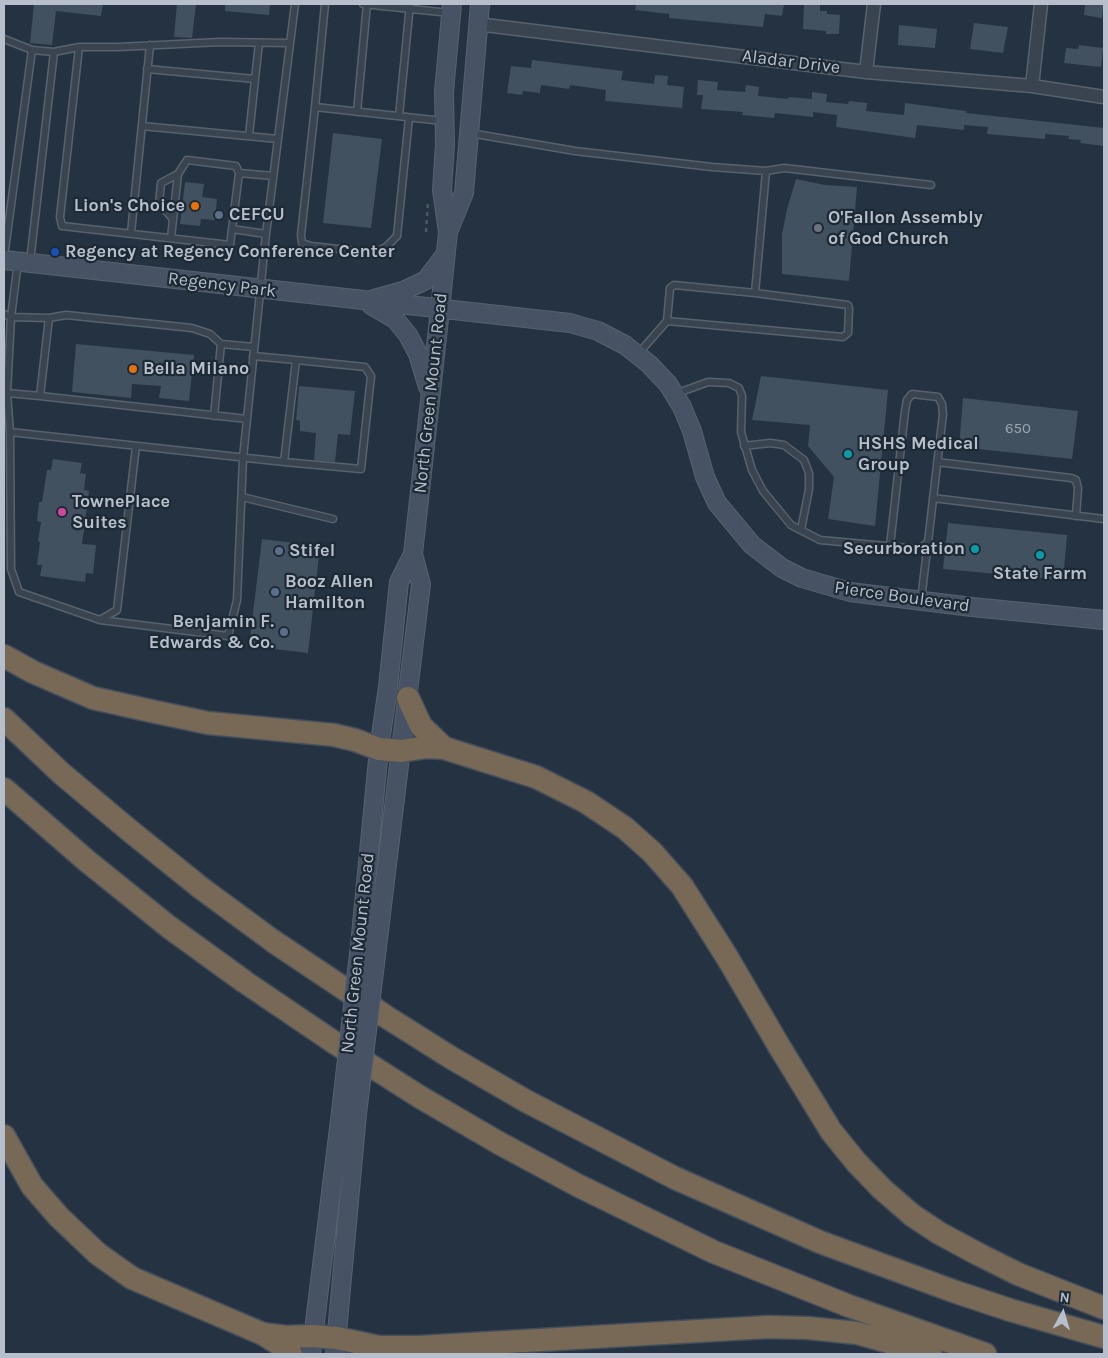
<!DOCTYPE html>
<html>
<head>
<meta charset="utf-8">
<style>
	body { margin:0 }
	#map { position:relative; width:1108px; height:1358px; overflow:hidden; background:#253241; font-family:Karla,sans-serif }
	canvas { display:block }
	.frame { position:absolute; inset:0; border:5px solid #b6bfcb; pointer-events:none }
	.north { position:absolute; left:1038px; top:1288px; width:50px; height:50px; -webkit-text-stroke:4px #1e2936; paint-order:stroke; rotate:6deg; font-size:14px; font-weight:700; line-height:20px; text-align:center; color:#b6bfcb }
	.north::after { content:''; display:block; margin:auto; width:18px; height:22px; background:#b6bfcb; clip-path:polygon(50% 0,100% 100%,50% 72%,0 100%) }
</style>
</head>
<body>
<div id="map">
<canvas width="1108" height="1358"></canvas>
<div class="frame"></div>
<div class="north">N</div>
</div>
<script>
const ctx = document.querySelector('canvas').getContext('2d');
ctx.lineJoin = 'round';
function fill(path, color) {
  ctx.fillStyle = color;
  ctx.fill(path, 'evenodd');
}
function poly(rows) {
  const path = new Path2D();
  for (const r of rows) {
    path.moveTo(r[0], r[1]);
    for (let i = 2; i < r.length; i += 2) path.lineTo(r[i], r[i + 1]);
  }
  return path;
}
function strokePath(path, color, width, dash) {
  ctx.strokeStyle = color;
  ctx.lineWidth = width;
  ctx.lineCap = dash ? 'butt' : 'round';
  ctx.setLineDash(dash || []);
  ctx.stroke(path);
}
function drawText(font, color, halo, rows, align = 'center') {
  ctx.font = font + ' Karla,sans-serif';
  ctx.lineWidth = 4.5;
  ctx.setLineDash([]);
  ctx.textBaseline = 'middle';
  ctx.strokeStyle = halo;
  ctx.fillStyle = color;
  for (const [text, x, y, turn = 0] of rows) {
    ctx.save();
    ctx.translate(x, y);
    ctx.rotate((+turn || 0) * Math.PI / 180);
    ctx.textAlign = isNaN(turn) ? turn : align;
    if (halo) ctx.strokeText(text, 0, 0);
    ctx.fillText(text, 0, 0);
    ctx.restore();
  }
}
const building = poly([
	[34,4,103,4,101,16,56,11,52,45,30,43],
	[177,4,196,4,192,38,174,37],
	[225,4,270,4,269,15,225,11],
	[636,4,784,4,782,16,765,14,763,27,669,18,669,14,635,10],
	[804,4,820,5,820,11,827,11,827,14,840,15,839,34,826,34,826,31,803,29],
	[1085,4,1104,4,1102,18,1084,15],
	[974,23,1008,27,1003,53,970,49],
	[899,25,937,29,935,48,898,45],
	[1079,45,1103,48,1101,67,1064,63,1066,48,1078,49],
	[532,60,623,71,621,80,654,84,655,75,668,76,667,85,684,87,682,108,605,101,606,90,570,85,569,89,541,85,540,93,523,91,522,95,507,93,511,66,531,68],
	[698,80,718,82,717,90,745,92,746,85,759,87,758,96,788,99,789,97,812,99,812,92,827,94,826,102,848,104,849,101,867,103,866,111,904,115,905,103,966,111,966,113,1104,128,1104,146,1080,143,1081,140,1068,139,1069,136,1045,134,1045,139,987,134,988,127,964,125,964,130,917,125,915,138,836,127,837,115,813,112,813,117,775,113,774,118,742,115,743,112,701,109,703,95,697,95],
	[333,133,382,139,371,228,323,223],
	[796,179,825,185,857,187,849,281,782,274,782,234,787,209],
	[185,182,204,184,202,197,217,199,215,220,201,219,200,226,180,224],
	[76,344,194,355,189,401,159,398,161,386,132,384,131,398,72,392],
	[761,376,888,390,875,526,828,519,834,477,808,446,810,425,752,420],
	[299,386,355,391,350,435,338,434,335,462,314,460,316,433,300,431,300,421,296,420],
	[963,398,1078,411,1072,459,959,447],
	[53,459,82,463,80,473,86,474,84,490,89,491,82,544,96,545,93,574,86,573,85,582,40,576,42,565,37,565,40,542,38,541,41,522,37,521,39,502,42,502,47,470,51,470],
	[948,523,1067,535,1063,580,943,569],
	[262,539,320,546,308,653,249,646]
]);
const path = poly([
	[426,232,428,202]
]);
const lane = poly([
	[325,4,315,107,443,121],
	[363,4,450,13],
	[4,39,32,50,54,52,79,47,118,47,220,42,290,43],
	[79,47,60,217,62,226,230,245,239,173,236,166,187,160,178,174,171,238],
	[147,69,255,79,249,136],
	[255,79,259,43],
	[315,107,301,235,302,243,311,246,374,253,386,247,397,236,409,118],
	[357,112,367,4],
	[399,116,410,4],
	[142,126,278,139],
	[470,133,575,151,712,167,766,171,755,293,674,285,670,288,667,321,638,354],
	[766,171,784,168,931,185],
	[239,173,273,176],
	[173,219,159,203,161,183,178,174],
	[232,229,266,234],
	[131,233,150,45],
	[4,257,32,50],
	[18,262,11,317,49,318,66,315,192,328,210,334,221,344,254,347],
	[30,262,54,52],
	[4,314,11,317,7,393,10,432],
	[667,321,843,337,848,333,849,308,848,305,755,293],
	[7,393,40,396,49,318],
	[675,394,708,382,729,383,739,388,742,396,741,432,752,470,763,491,791,525,820,540,919,549,928,542,943,414,942,404,938,397,912,394,907,400,905,411,890,546],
	[40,396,247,419],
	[214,416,221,344],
	[136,446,117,610,100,620,19,592,11,569,10,432,284,462,296,360,253,356],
	[744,446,770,443,784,445,804,460,809,473,809,489,801,530],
	[284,462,361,469,371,376,365,367,296,360],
	[937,462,1071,478,1076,480,1078,488,1076,516],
	[242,497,333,519],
	[933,498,1104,519],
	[921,600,928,542],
	[100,620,228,636,237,600,243,458,266,234,295,4]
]);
const street = poly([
	[477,24,866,72,1032,86,1104,97],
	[866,72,874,4],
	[1032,86,1041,4]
]);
const secondary = poly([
	[448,232,464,193,480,4],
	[4,260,570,323,598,331,625,345,649,364,668,384,682,407,692,431,705,477,717,503,752,545,782,568,802,578,850,592,972,607,1104,620],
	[374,299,403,291,426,280,445,255],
	[371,305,395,319,408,335,418,354,428,387],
	[360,945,379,749,388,687,399,582,413,554,440,310,448,232,442,190,445,144,444,92,452,4],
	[377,947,421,584,413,554],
	[311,1354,341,1112],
	[335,1354,357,1114]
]);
const highway = poly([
	[4,656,33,672,93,698,151,711,208,723,334,735,355,740,379,749,401,751,427,747,444,748,536,777,586,802,625,828,652,852,682,886,727,957,779,1046,831,1131,856,1162,882,1189,912,1215,939,1233,978,1254,1018,1274,1104,1308],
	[408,698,421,726,444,748],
	[4,719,61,773,129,830,201,888,273,941,385,1016,450,1057,526,1101,675,1178,820,1242,953,1291,1010,1310,1104,1337],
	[4,789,87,861,169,927,245,982,332,1041,420,1097,499,1143,579,1186,714,1252,849,1306,985,1354],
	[4,1136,32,1186,59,1217,98,1254,132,1278,263,1334,287,1349,291,1354],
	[263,1334,286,1337,312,1336,337,1338,379,1347,419,1347,768,1327,808,1328,857,1333,931,1354]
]);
const secondaryBridge = poly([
	[341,1112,360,945],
	[357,1114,377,947]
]);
const markers = [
	[195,206,5,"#e8710a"],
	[219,215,5,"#5c6f8a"],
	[818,228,5,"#6b7280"],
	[55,252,5,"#1a4fb4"],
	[133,369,5,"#e8710a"],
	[848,454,5,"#0f9aa8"],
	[62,512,5,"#d1479c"],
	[975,549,5,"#0f9aa8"],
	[279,551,5,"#5c6f8a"],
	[1040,555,5,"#0f9aa8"],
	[275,592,5,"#5c6f8a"],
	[284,632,5,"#5c6f8a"]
];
const numberNames = [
	["650",1018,429]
];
const streetNames = [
	["Aladar Drive",791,62,7],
	["Regency Park",222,285,7],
	["North Green Mount Road",431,393,-84],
	["Pierce Boulevard",902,597,8],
	["North Green Mount Road",358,953,-84]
];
const poiNames = [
	["Lion's Choice",185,206,"right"],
	["CEFCU",229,215],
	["O'Fallon Assembly",828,218],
	["of God Church",828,239],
	["Regency at Regency Conference Center",65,252],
	["Bella Milano",143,369],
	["HSHS Medical",858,444],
	["Group",858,465],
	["TownePlace",72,502],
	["Suites",72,523],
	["Securboration",965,549,"right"],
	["Stifel",289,551],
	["State Farm",1040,574,"center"],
	["Booz Allen",285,582],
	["Hamilton",285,603],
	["Benjamin F.",274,622,"right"],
	["Edwards & Co.",274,643,"right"]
];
fill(building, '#415160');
strokePath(lane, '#57626e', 9);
strokePath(street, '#57626e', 15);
strokePath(secondary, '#57626e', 20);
strokePath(highway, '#444f5b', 25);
strokePath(path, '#465d5f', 2.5, [4, 4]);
strokePath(lane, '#3a4451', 6);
strokePath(street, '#3a4451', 12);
strokePath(secondary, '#475364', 18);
strokePath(highway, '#776956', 22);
strokePath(secondaryBridge, '#57626e', 20, []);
strokePath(secondaryBridge, '#475364', 18);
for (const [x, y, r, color] of markers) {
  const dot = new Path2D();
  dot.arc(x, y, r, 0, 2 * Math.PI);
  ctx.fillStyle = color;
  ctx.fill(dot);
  strokePath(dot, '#1e2936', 2);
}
drawText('15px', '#99a4b0', null, numberNames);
drawText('18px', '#b6bfcb', '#1e2936', streetNames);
drawText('bold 18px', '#b6bfcb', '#1e2936', poiNames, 'left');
</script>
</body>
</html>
